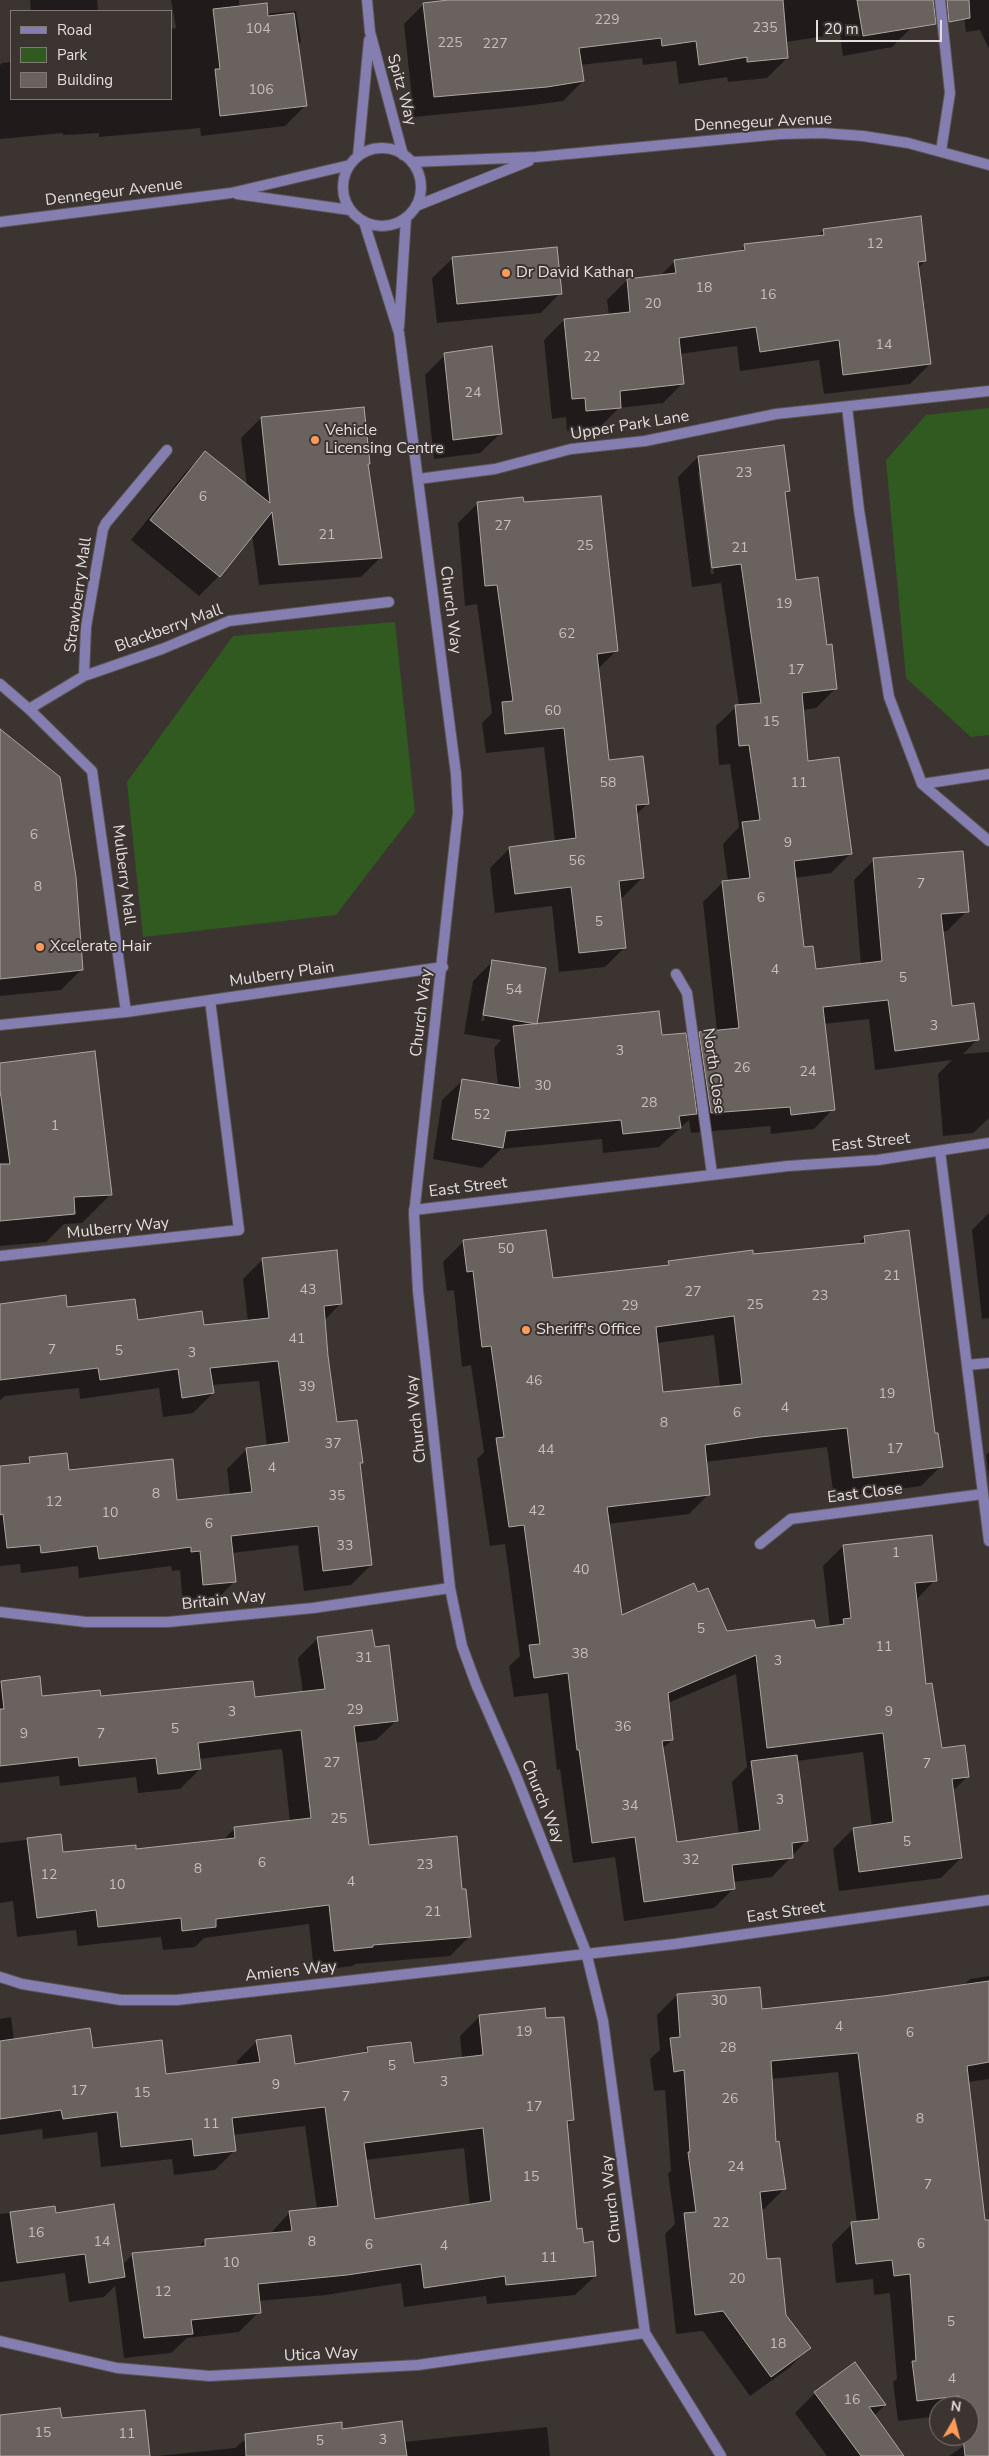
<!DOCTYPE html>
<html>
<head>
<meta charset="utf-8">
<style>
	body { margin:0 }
	#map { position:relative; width:989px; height:2456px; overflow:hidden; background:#3c3431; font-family:"Nunito Sans",sans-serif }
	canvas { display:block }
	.legend { position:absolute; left:10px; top:10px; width:162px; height:90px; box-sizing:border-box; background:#3c3431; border:1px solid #7f7875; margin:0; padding:6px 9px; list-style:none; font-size:15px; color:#e3dedc }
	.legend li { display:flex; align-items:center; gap:10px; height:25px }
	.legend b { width:25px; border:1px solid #7f7875 }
	.north { position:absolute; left:929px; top:2396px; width:50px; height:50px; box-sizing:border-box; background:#3c3431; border:1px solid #7f7875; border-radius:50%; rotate:8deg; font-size:14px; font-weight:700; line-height:20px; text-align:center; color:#e3dedc }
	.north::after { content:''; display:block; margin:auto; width:18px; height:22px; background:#ff9b5a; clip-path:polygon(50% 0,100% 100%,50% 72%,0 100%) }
	.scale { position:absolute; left:816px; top:20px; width:126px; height:22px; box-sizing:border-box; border:2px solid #e3dedc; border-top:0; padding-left:6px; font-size:15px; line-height:18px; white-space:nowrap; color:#e3dedc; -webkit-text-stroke:4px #3c3431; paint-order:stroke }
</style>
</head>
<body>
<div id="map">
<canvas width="989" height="2456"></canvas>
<ul class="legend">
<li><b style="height:6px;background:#857eb1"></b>Road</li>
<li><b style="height:14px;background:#305a20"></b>Park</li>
<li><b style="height:14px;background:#6a625e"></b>Building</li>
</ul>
<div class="north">N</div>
<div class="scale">20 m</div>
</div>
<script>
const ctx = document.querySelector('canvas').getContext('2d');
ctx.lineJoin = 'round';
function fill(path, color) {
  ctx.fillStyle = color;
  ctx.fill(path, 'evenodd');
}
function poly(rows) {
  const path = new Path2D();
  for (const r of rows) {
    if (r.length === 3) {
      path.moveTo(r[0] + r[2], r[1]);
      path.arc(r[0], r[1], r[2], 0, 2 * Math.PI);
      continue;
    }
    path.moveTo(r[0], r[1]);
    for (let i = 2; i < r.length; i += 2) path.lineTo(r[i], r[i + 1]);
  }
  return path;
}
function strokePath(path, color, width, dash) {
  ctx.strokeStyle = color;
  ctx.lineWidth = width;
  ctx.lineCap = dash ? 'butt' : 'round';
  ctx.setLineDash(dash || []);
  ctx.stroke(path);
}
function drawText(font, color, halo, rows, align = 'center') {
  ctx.font = font + ' "Nunito Sans",sans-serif';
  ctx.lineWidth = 4;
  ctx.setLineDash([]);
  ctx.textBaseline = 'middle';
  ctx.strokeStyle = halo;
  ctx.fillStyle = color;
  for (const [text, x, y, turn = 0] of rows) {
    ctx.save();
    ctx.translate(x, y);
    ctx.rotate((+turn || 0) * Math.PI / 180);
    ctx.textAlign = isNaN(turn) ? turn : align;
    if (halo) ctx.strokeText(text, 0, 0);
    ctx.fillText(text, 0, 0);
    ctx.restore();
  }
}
const green = poly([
	[989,408,989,735,971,737,906,678,886,460,926,415],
	[395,622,415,812,336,915,143,937,127,782,233,636]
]);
const shadow = poly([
	[30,0,97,0,98,11,31,11],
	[171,0,239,0,240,16,296,11,301,42,297,46,305,106,285,126,201,136,200,128,99,137,99,133,63,135,63,133,0,139,0,65,2,63,11,62,11,99,171,99,171,29,176,28],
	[460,0,907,0,912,27,892,47,843,56,840,34,785,42,787,58,767,78,728,82,727,77,679,84,676,61,643,65,642,58,580,65,583,81,563,101,526,106,414,117,404,24,424,4],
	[962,0,989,0,989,49,980,30,966,32],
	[824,230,925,261,918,268,930,364,910,384,824,394,819,360,740,371,737,346,680,354,683,383,663,403,619,408,600,427,567,431,566,417,552,419,544,340,564,320,609,315,607,300,627,280,660,276,674,262,739,252,745,246,817,237],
	[556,248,560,293,541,313,437,323,432,278,452,259],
	[445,355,500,434,480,453,434,459,425,375],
	[363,408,369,464,367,466,381,557,361,577,259,585,252,534,219,576,199,596,131,540,185,473,205,453,247,486,241,438,261,418],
	[698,457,789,491,784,495,795,581,826,646,836,688,816,708,802,710,807,762,851,853,831,873,794,878,803,948,815,970,861,965,854,880,874,860,967,911,947,931,942,932,951,1007,977,1040,963,1054,989,1052,989,1118,973,1133,943,1136,938,1074,952,1060,875,1070,869,1019,824,1024,833,1109,814,1129,771,1134,770,1126,691,1133,689,1120,659,1147,603,1153,602,1139,501,1149,482,1168,433,1159,442,1100,462,1081,498,1086,494,1048,501,1040,464,1034,473,981,493,961,535,1023,533,1026,661,1037,686,1047,700,1033,717,1031,703,902,723,882,728,881,723,844,739,827,730,764,719,765,716,726,736,707,739,706,721,583,692,587,678,477],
	[698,472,701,472,714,574,711,574],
	[487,982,490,982,484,1021,481,1021],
	[478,503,523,503,616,651,597,670,608,761,648,803,636,815,643,877,623,897,619,898,625,947,605,967,559,972,552,906,495,913,490,868,510,848,555,842,544,747,486,753,482,723,492,713,477,604,465,606,458,523],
	[0,730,81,970,61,990,0,996],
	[0,1065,111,1194,82,1223,64,1224,46,1242,0,1246],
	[989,1213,989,1318,982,1319,972,1230],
	[865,1237,934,1434,941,1466,921,1486,834,1498,827,1447,705,1462,709,1494,689,1514,608,1524,621,1617,698,1594,726,1632,830,1627,823,1566,843,1546,935,1580,916,1600,925,1685,941,1749,968,1776,952,1792,961,1858,941,1878,839,1891,833,1849,853,1829,872,1827,863,1752,797,1761,807,1840,772,1877,733,1882,734,1888,714,1908,624,1921,615,1857,573,1863,560,1769,557,1770,548,1693,514,1697,509,1666,520,1656,505,1544,490,1546,477,1459,484,1452,471,1365,462,1367,454,1290,447,1291,443,1262,463,1242,552,1280,664,1267,669,1262,857,1245],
	[714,1335,720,1387,662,1394,657,1343],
	[736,1674,747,1767,732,1782,739,1835,676,1844,662,1749,672,1740,668,1703],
	[263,1259,341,1303,324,1321,335,1424,362,1462,359,1465,371,1565,351,1585,304,1591,298,1545,232,1553,235,1581,215,1601,183,1604,180,1570,172,1571,171,1566,79,1578,78,1566,21,1573,20,1564,0,1566,0,1468,24,1465,30,1459,68,1472,176,1501,230,1495,227,1469,247,1449,267,1446,259,1381,212,1385,213,1393,193,1413,163,1417,159,1388,80,1399,79,1388,5,1396,0,1400,0,1305,66,1309,137,1322,203,1327,248,1322,243,1279],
	[989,1452,989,1478,986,1455],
	[318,1638,374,1648,396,1721,376,1740,355,1743,368,1847,461,1891,470,1936,450,1956,355,1964,352,1966,314,1971,309,1924,204,1938,195,1947,163,1950,161,1937,78,1946,76,1930,17,1937,13,1901,0,1903,0,1843,60,1836,62,1854,135,1851,223,1840,234,1829,290,1822,282,1749,199,1759,200,1769,180,1789,138,1793,136,1777,60,1786,59,1776,0,1783,0,1683,39,1678,41,1697,254,1699,303,1693,298,1658],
	[989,1976,989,2079,968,2082,983,2222,989,2221,989,2401,969,2412,969,2406,939,2406,939,2416,898,2421,893,2382,897,2379,890,2293,874,2295,873,2279,836,2283,832,2244,852,2224,857,2223,838,2072,771,2079,775,2143,784,2189,764,2209,760,2209,766,2261,785,2315,809,2348,789,2368,750,2396,703,2331,676,2334,665,2234,675,2224,668,2173,671,2171,665,2090,654,2091,650,2059,660,2050,657,2015,677,1995,760,2010,883,1997,964,1985,970,1979],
	[480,2016,573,2120,566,2126,576,2230,595,2276,575,2295,487,2304,486,2296,404,2307,401,2283,326,2295,258,2301,259,2312,239,2332,187,2338,171,2353,124,2358,115,2286,104,2297,69,2302,65,2273,0,2282,0,2214,54,2208,54,2214,122,2265,133,2254,198,2248,205,2240,270,2234,290,2212,317,2209,305,2126,233,2135,235,2150,215,2170,174,2175,172,2159,101,2167,97,2132,43,2139,42,2129,0,2135,0,2019,11,2017,14,2040,91,2049,165,2075,238,2066,237,2061,257,2041,294,2065,361,2055,367,2049,413,2064,462,2058,460,2036],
	[464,2148,470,2206,374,2220,365,2160],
	[815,2393,885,2405,874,2416,902,2456,827,2456,795,2413],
	[547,2427,550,2456,158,2456,235,2448,243,2441,341,2430,404,2442],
	[989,2429,989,2456,949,2456]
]);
const building = poly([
	[448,0,783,0,788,58,747,62,747,57,699,65,696,41,662,46,661,38,579,48,584,81,547,87,434,97,423,3,448,0],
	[857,0,933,0,936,24,863,36,857,0],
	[947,0,969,0,970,18,949,22,947,0],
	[267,3,268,16,294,13,307,106,220,116,215,69,220,69,213,9,267,3],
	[921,216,926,261,918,262,931,364,843,375,839,340,760,352,756,327,679,338,684,384,620,391,621,408,586,411,585,398,572,399,564,319,630,312,627,279,676,273,674,260,745,250,744,244,824,235,823,229,921,216],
	[557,247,562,294,457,304,452,257,557,247],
	[492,346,502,434,453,440,444,353,492,346],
	[364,407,370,464,368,464,382,558,279,565,272,512,220,577,150,520,205,451,270,503,261,417,364,407],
	[784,445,790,491,785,492,796,580,818,577,827,645,832,644,837,689,802,693,808,761,839,757,852,854,794,861,804,947,813,946,816,969,882,961,873,858,963,851,969,912,941,914,952,1006,974,1003,979,1040,895,1051,888,1000,823,1007,835,1110,791,1115,790,1107,711,1113,699,1032,739,1028,722,881,750,878,742,822,760,820,749,745,739,746,735,705,761,703,741,564,712,568,698,456,784,445],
	[601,496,618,651,597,654,609,760,643,756,649,804,636,805,644,878,619,881,626,948,579,953,571,887,515,894,509,847,576,838,564,728,505,734,502,702,513,701,497,585,485,586,477,502,523,497,524,502,601,496],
	[0,729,60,777,76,877,83,970,0,979,0,729],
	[492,960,546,968,537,1024,483,1015,492,960],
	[659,1011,662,1035,686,1033,697,1114,679,1116,681,1128,623,1134,621,1120,506,1131,503,1148,452,1139,462,1079,520,1088,513,1026,659,1011],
	[95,1051,112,1195,74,1197,75,1214,0,1221,0,1164,10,1164,0,1090,0,1063,95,1051],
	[546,1230,553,1278,669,1265,668,1261,753,1250,753,1254,865,1243,864,1236,909,1230,935,1433,938,1433,943,1467,853,1478,847,1428,760,1437,705,1445,710,1495,607,1507,622,1615,694,1583,698,1592,708,1588,727,1631,814,1620,816,1628,844,1624,843,1619,851,1618,843,1545,932,1535,937,1581,915,1583,926,1684,932,1683,942,1748,965,1745,969,1777,952,1779,962,1858,859,1872,853,1828,893,1822,883,1733,767,1748,756,1655,668,1693,673,1740,662,1741,677,1842,760,1830,751,1761,797,1755,808,1841,792,1843,793,1858,732,1865,735,1889,644,1902,635,1837,592,1843,579,1750,577,1750,568,1673,534,1678,529,1645,540,1644,524,1525,509,1527,496,1438,504,1437,491,1346,482,1347,473,1271,467,1272,463,1240,546,1230],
	[734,1316,742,1384,663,1392,656,1327,734,1316],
	[337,1250,342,1304,324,1306,328,1356,337,1422,357,1420,363,1463,360,1463,372,1565,323,1571,318,1526,231,1536,236,1582,203,1585,200,1551,191,1552,191,1547,99,1559,97,1546,41,1553,40,1545,7,1548,3,1514,0,1515,0,1466,30,1463,29,1457,67,1453,69,1470,173,1459,177,1500,252,1492,246,1448,289,1442,278,1361,210,1368,214,1393,182,1398,178,1369,100,1380,98,1368,0,1380,0,1304,66,1295,67,1307,135,1299,138,1320,202,1311,204,1325,269,1318,262,1258,337,1250],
	[372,1630,375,1647,389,1645,398,1721,354,1726,369,1845,457,1836,462,1889,466,1889,471,1937,373,1945,373,1947,334,1951,329,1905,216,1919,216,1927,182,1931,181,1918,98,1927,96,1910,37,1918,27,1838,61,1834,63,1852,136,1845,136,1849,235,1838,234,1827,311,1818,301,1730,198,1743,201,1769,158,1774,156,1758,79,1766,78,1757,0,1766,0,1709,4,1709,1,1681,40,1676,42,1696,100,1690,101,1696,253,1681,255,1697,325,1689,317,1637,372,1630],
	[989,1981,989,2062,967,2066,985,2220,989,2220,989,2456,965,2456,963,2436,969,2436,969,2406,960,2406,959,2396,917,2401,912,2361,916,2361,910,2274,894,2276,892,2260,856,2264,851,2222,879,2219,858,2053,771,2061,776,2142,779,2141,786,2189,760,2192,767,2259,780,2258,786,2315,811,2348,771,2377,723,2311,695,2315,684,2213,696,2212,688,2152,690,2152,684,2070,674,2072,670,2038,680,2037,677,1994,760,1987,762,2009,883,1996,989,1981],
	[545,2008,546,2018,564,2017,574,2120,567,2121,577,2229,582,2228,584,2243,593,2241,596,2276,506,2285,505,2276,424,2288,421,2264,347,2275,258,2284,261,2313,191,2320,193,2334,144,2338,132,2253,205,2246,205,2239,292,2231,289,2211,338,2206,325,2107,232,2118,236,2151,194,2156,192,2139,121,2147,117,2112,63,2119,61,2110,0,2119,0,2041,90,2028,93,2048,162,2040,166,2074,260,2062,256,2040,291,2035,295,2064,368,2052,367,2047,411,2042,414,2063,483,2055,479,2015,545,2008],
	[483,2128,491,2201,375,2219,364,2143,483,2128],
	[114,2204,125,2277,89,2283,85,2254,17,2263,10,2212,55,2206,56,2213,114,2204],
	[855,2362,886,2405,869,2407,904,2456,861,2456,814,2392,855,2362],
	[60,2408,62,2418,145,2410,150,2456,0,2456,0,2415,60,2408],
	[402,2421,407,2456,246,2456,245,2434,342,2422,342,2429,402,2421]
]);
const service = poly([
	[84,676,86,627,103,529,106,523,167,450],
	[0,684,29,709,92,771,126,1012],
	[29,709,84,676,162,649,229,621,389,602],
	[676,974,687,993,712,1174],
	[0,1025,126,1012,443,967],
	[0,1256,239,1230,210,1000],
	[760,1544,791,1519,983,1494]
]);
const minor = poly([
	[367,0,370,32,403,155],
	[940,0,950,93,941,151],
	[358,156,369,40],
	[412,162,536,157,781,134,822,133,863,136,908,143,989,165],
	[416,206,529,161],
	[847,407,859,510,889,697,922,784,989,841],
	[418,479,495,469,571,449,645,441,776,414,989,391],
	[922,784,989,774],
	[940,1151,989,1541],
	[414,1210,788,1166,878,1160,989,1143],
	[967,1365,989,1363],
	[0,1612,86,1622,168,1622,313,1608,450,1588],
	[0,1977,22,1984,121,2000,177,2000,675,1944,989,1900],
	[0,2341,117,2368,209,2376,418,2365,645,2333]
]);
const tertiary = poly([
	[382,187,39],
	[237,194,350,210],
	[0,222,231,193,350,165],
	[364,222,399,333,456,774,458,813,414,1214,418,1291,450,1588,462,1646,476,1684,515,1773,586,1952,603,2021,645,2333,721,2456],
	[399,327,406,218]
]);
const markers = [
	[506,273,5,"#ff9b5a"],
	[315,440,5,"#ff9b5a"],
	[40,947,5,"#ff9b5a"],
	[526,1330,5,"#ff9b5a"]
];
const numberNames = [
	["229",607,21],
	["235",765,29],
	["104",258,30],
	["225",450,44],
	["227",495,45],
	["106",261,91],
	["12",875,245],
	["18",704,289],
	["16",768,296],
	["20",653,305],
	["14",884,346],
	["22",592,358],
	["24",473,394],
	["23",744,474],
	["6",203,498],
	["27",503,527],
	["21",327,536],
	["25",585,547],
	["21",740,549],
	["19",784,605],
	["62",567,635],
	["17",796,671],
	["60",553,712],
	["15",771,723],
	["58",608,784],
	["11",799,784],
	["6",34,836],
	["9",788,844],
	["56",577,862],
	["7",921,885],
	["8",38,888],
	["6",761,899],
	["5",599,923],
	["4",775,971],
	["5",903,979],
	["54",514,991],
	["3",934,1027],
	["3",620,1052],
	["26",742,1069],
	["24",808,1073],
	["30",543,1087],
	["28",649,1104],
	["52",482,1116],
	["1",55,1127],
	["50",506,1250],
	["21",892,1277],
	["43",308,1291],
	["27",693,1293],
	["23",820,1297],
	["25",755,1306],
	["29",630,1307],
	["41",297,1340],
	["7",52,1351],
	["5",119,1352],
	["3",192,1354],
	["46",534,1382],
	["39",307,1388],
	["19",887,1395],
	["4",785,1409],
	["6",737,1414],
	["8",664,1424],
	["37",333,1445],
	["17",895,1450],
	["44",546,1451],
	["4",272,1469],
	["8",156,1495],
	["35",337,1497],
	["12",54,1503],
	["42",537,1512],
	["10",110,1514],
	["6",209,1525],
	["33",345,1547],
	["1",896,1554],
	["40",581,1571],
	["5",701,1630],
	["11",884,1648],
	["38",580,1655],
	["31",364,1659],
	["3",778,1662],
	["29",355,1711],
	["3",232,1713],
	["9",889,1713],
	["36",623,1728],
	["5",175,1730],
	["9",24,1735],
	["7",101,1735],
	["27",332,1764],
	["7",927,1765],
	["3",780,1801],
	["34",630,1807],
	["25",339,1820],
	["5",907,1843],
	["32",691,1861],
	["6",262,1864],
	["23",425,1866],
	["8",198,1870],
	["12",49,1876],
	["4",351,1883],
	["10",117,1886],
	["21",433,1913],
	["30",719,2002],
	["4",839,2028],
	["19",524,2033],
	["6",910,2034],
	["28",728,2049],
	["5",392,2067],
	["3",444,2083],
	["9",276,2086],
	["17",79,2092],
	["15",142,2094],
	["7",346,2098],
	["26",730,2100],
	["17",534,2108],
	["8",920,2120],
	["11",211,2125],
	["24",736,2168],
	["15",531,2178],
	["7",928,2186],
	["22",721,2224],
	["16",36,2234],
	["14",102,2243],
	["8",312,2243],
	["6",921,2245],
	["6",369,2246],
	["4",444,2247],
	["11",549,2259],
	["10",231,2264],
	["20",737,2280],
	["12",163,2293],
	["5",951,2323],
	["18",778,2345],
	["4",952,2380],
	["16",852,2401],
	["15",43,2434],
	["11",127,2435],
	["3",383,2441],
	["5",320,2442]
];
const streetNames = [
	["Spitz Way",401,90,75],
	["Dennegeur Avenue",763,123,-3],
	["Dennegeur Avenue",114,193,-7],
	["Upper Park Lane",630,426,-9],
	["Strawberry Mall",79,595,-82],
	["Church Way",450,610,83],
	["Blackberry Mall",169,629,-20],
	["Mulberry Mall",123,875,83],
	["Mulberry Plain",282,975,-8],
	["Church Way",422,1013,-83],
	["North Close",713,1071,82],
	["East Street",871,1143,-6],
	["East Street",468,1188,-7],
	["Mulberry Way",118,1229,-6],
	["Church Way",417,1419,-96],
	["East Close",865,1494,-7],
	["Britain Way",224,1601,-6],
	["Church Way",542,1802,68],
	["East Street",786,1913,-8],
	["Amiens Way",291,1972,-6],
	["Church Way",612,2199,-96],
	["Utica Way",321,2355,-3]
];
const poiNames = [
	["Dr David Kathan",516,273],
	["Vehicle",325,431],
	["Licensing Centre",325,449],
	["Xcelerate Hair",50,947],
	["Sheriff's Office",536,1330]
];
fill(green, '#305a20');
fill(shadow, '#0007');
fill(building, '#6a625e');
strokePath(building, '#aea5a0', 1);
strokePath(service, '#5a5350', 12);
strokePath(minor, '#5a5350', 12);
strokePath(tertiary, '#5a5350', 12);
strokePath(service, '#857eb1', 10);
strokePath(minor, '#857eb1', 10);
strokePath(tertiary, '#857eb1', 10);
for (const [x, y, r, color] of markers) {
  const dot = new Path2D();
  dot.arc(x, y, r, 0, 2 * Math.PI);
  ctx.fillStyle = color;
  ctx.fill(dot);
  strokePath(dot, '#3c3431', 2);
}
drawText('14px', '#c5bfbc', null, numberNames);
drawText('16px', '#e3dedc', '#3c3431', streetNames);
drawText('16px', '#e3dedc', '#3c3431', poiNames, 'left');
</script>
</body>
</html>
